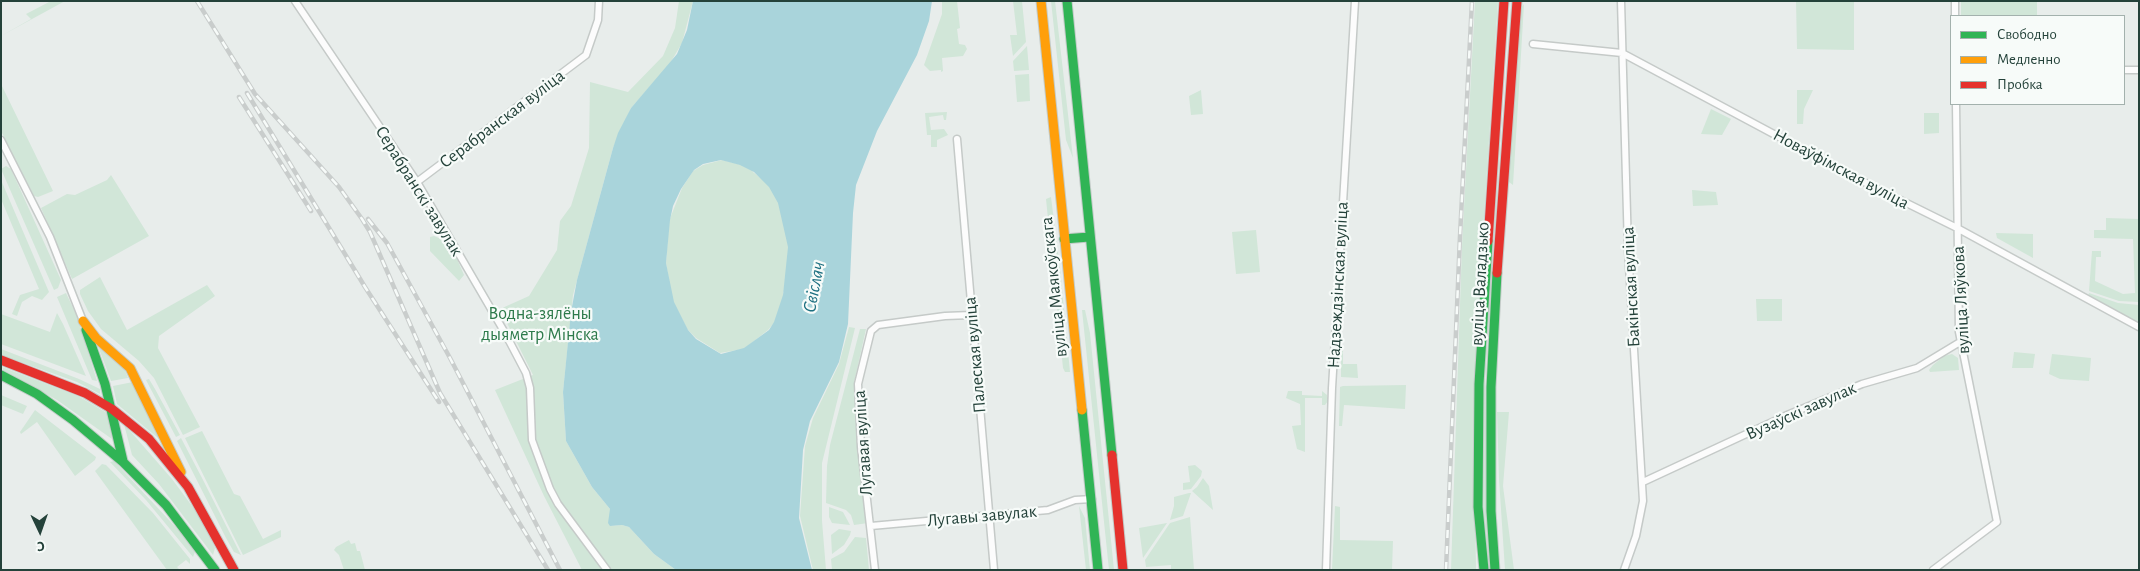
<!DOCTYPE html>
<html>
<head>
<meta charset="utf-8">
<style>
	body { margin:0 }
	#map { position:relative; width:2140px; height:571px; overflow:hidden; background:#e8edeb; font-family:"Alegreya Sans",sans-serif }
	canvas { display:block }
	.frame { position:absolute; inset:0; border:2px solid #24423a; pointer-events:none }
	.legend { position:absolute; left:1950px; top:15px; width:175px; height:90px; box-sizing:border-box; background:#f7fbf9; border:1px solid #a3b1ad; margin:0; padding:6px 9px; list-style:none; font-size:15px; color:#24423a }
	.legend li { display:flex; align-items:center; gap:10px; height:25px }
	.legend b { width:25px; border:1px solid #a3b1ad }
	.north { position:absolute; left:15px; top:506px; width:50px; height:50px; -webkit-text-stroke:4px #f7fbf9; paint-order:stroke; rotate:177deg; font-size:14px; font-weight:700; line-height:20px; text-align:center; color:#24423a }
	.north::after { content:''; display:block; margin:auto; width:18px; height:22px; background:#24423a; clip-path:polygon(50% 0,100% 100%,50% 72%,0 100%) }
</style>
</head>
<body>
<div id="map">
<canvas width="2140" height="571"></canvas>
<div class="frame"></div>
<ul class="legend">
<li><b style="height:6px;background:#30b455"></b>Свободно</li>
<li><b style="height:6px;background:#ff9f0a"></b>Медленно</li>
<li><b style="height:6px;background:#e5322d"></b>Пробка</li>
</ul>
<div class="north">С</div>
</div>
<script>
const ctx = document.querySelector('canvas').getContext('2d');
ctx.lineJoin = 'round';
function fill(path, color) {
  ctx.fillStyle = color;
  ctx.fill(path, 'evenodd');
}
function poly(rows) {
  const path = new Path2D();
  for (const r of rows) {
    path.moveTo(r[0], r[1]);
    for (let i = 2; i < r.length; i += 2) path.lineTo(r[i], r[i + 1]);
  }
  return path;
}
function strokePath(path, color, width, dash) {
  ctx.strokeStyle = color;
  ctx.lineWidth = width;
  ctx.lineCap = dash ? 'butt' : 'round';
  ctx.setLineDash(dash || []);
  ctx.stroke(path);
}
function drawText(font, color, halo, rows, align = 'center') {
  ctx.font = font + ' "Alegreya Sans",sans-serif';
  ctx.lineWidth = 4.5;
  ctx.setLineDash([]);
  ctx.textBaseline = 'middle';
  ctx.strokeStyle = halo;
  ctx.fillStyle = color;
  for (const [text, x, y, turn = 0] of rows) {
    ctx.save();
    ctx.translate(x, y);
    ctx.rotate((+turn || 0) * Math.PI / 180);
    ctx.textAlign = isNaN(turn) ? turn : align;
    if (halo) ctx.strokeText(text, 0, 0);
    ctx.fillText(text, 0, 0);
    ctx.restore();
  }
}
const green = poly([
	[51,1,65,1,1,36,31,19,26,14],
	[679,1,693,1,682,43,669,65,631,108,613,148,573,295,563,392,566,441,592,487,610,509,610,526,622,525,629,527,654,554,676,570,582,570,544,496,495,390,533,375,500,309,529,296,557,250,560,221,571,206,589,148,590,82,628,92,663,56,675,28],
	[942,1,957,1,960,28,957,29,959,44,965,45,967,49,963,56,942,58,943,71,941,72,941,70,930,71,924,65,942,14],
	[1013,1,1022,1,1026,42,1013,56,1010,35,1017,35],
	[1051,1,1055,1,1073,158,1066,140],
	[1475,1,1498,1,1482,247,1474,412,1476,570,1451,570,1462,246],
	[1509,1,1485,383,1489,570,1484,513,1484,383],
	[1796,1,1854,1,1854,50,1797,49],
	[1961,1,2037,1,2037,16,1961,16],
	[1524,4,1519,88,1513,185,1509,182,1514,89,1521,8],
	[1027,46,1029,70,1014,71,1013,61],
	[1029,74,1030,101,1017,102,1015,75],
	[1,84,53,191,38,197,34,196,1,131],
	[1201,90,1203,114,1191,115,1189,96],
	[1797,90,1813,90,1804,109,1803,124,1797,124],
	[1711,109,1731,119,1722,135,1701,134],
	[947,112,946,120,944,120,943,115,929,117,931,130,944,129,948,135,937,140,937,147,931,147,931,135,927,135,925,113],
	[1924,113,1939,113,1939,133,1924,134],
	[722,160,750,167,753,172,768,184,782,203,790,248,788,252,786,289,783,292,783,306,777,323,774,323,768,330,744,349,720,353,696,338,687,329,672,300,666,263,669,221,682,188,693,171,703,165],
	[6,166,11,169,61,280,58,288,54,290,1,169],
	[111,175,149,236,72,279,41,208,67,194,75,195,107,180],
	[1,180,49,292,42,300,32,296,22,302,17,316,12,314,20,295,39,289,1,199],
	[1692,190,1716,192,1718,205,1693,206],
	[1051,197,1060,268,1070,372,1065,372,1063,368,1046,199],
	[2106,218,2139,219,2139,302,2119,301,2089,291,2092,251,2101,251,2101,257,2096,257,2095,281,2123,294,2135,293,2133,239,2094,238,2094,230,2106,230],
	[1256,230,1260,272,1236,274,1232,232],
	[1996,233,2033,234,2033,258,1997,238],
	[434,236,448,242,454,252,464,275,459,281,430,251,430,237],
	[100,277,127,330,207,285,215,296,159,336,158,348,200,427,183,435,154,378,139,361,101,329,88,311,80,294,80,290],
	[66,293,77,316,97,381,92,380,57,297],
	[2089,293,2118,303,2139,305,2139,325,2088,296],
	[1756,299,1782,299,1782,321,1757,321],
	[1082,310,1085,310,1090,333,1114,570,1109,570],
	[57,313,63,324,86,376,1,344,1,314,50,332],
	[849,327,855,328,822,463,822,521,826,570,813,570,800,516,805,446,813,418,839,364],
	[860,329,866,329,854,383,868,523,854,525,851,515,846,510,826,503,827,466,830,445],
	[98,346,125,370,128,378,111,381],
	[1,349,79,379,100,389,100,394,77,382,1,355],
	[1341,351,1343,351,1343,364,1357,364,1358,378,1341,377],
	[2014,352,2035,354,2033,368,2012,368],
	[1952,354,1958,358,1959,370,1930,372,1929,370,1933,365,1944,356],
	[2052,354,2091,358,2089,381,2060,379,2049,374],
	[2,367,78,396,107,413,112,439,57,400,3,370],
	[149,379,155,389,180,435,176,437,146,380],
	[133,382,164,443,117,404,113,386],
	[1343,386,1406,385,1405,409,1344,405,1342,426,1339,426,1340,387],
	[1288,391,1302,391,1302,395,1322,396,1322,391,1327,395,1328,401,1325,405,1322,405,1322,398,1305,398,1305,452,1297,449,1292,426,1301,425,1300,404,1286,398],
	[1,395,27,406,23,414,1,405],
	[35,410,96,457,95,460,75,476,37,422,21,434,20,432],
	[1497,412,1509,412,1503,486,1514,570,1505,570,1499,479],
	[124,424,172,479,192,506,207,528,215,548,213,555,159,484,132,455],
	[202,431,234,494,240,496,263,539,281,530,281,537,243,555,185,438],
	[181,438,202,478,241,555,234,552,226,538,177,441],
	[114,461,183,535,195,552,193,557,146,500,110,462],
	[102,464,106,465,153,513,190,559,190,564,186,560,177,567,180,570,167,570,95,471],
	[1195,465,1202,471,1201,476,1191,489,1183,490,1183,483,1190,482,1188,466],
	[1203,478,1209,486,1213,510,1192,491,1197,487],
	[1189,493,1191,493,1183,516,1170,520,1174,506,1174,497],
	[1079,506,1085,518,1090,570,1086,570],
	[1335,506,1340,507,1340,540,1393,541,1392,570,1332,570],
	[829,507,843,512,850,525,832,523,829,517],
	[1190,517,1194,570,1171,570,1171,565,1146,567,1145,560,1170,523],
	[1167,523,1143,558,1139,528],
	[839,529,851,531,850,535,844,545,832,554,831,535],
	[855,537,866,538,869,570,832,570,831,559,844,552],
	[349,540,351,544,355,543,357,551,360,551,365,570,344,570,339,555,334,550,336,547]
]);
const water = poly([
	[693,1,932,1,929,21,917,55,877,131,856,185,853,213,848,324,839,362,810,421,803,450,799,518,812,570,676,570,654,554,629,527,622,525,610,526,608,523,610,509,592,487,566,441,563,392,571,312,577,280,613,148,618,133,631,108,677,54,687,30],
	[721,160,740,165,754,172,769,187,778,203,788,247,783,295,774,322,769,330,744,348,721,354,696,339,688,330,674,302,666,263,670,220,673,206,681,189,694,170,703,164]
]);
const street = poly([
	[295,1,417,182,505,333,526,373,530,388,532,440,550,489,558,504,607,570],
	[1621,1,1628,249,1643,501,1636,536,1624,570],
	[1955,16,1955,1],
	[1533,44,1622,53,1856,178,1957,228,2139,327],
	[2124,70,2139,70],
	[957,139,994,570],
	[1,140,50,237,83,321],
	[417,182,586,55,598,20,599,1],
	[1643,482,1785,416,1862,384,1917,368,1960,342],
	[871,526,1048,510,1075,500,1092,499],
	[875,570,861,447,858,384,871,331,878,325,945,316,971,315],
	[1326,570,1332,388,1355,1],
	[1933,570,1997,522,1959,332,1956,104]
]);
const fast = poly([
	[1067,1,1112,455],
	[1064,239,1089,237],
	[86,330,105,384,123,461],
	[1,375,37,394,73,420,123,462,166,505,215,570],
	[1082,410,1098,570],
	[1484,570,1478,507,1479,384,1488,241],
	[1495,570,1491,511,1491,387,1497,273]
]);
const slow = poly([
	[1041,1,1082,410],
	[83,321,96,338,130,368,181,472]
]);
const jam = poly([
	[1488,241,1504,1],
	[1497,273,1517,1],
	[1,360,85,393,112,409,149,439,188,487,234,570],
	[1112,455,1123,570]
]);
const rail = poly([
	[197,1,255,94,339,187,362,219,370,232,440,393,548,570],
	[247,93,365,287,439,402],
	[239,97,311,211],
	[368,219,387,243,450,358,560,570],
	[1446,570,1460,236,1472,1]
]);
const streetNames = [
	["Серабранская вуліца",502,119,-37],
	["Новаўфімская вуліца",1841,169,28],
	["Серабранскі завулак",419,191,58],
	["вуліца Валадзько",1480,284,-87],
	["Надзеждзінская вуліца",1338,285,-87],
	["вуліца Маякоўскага",1054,287,-96],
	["Бакінская вуліца",1631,287,-93],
	["вуліца Ляўкова",1961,300,-93],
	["Палеская вуліца",975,355,-95],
	["Вузаўскі завулак",1801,411,-24],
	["Лугавая вуліца",863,443,-94],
	["Лугавы завулак",982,516,-5]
];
const parkNames = [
	["Водна-зялёны",540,314],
	["дыяметр Мінска",540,335]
];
const waterNames = [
	["Свіслач",814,287,-79]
];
fill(green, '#d1e6d8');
fill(water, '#a9d4db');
strokePath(street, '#c5cac8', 9);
strokePath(fast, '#c3cbc8', 11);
strokePath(slow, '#c3cbc8', 11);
strokePath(jam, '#c3cbc8', 11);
strokePath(street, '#fcfcfc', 6);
strokePath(fast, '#30b455', 9);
strokePath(slow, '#ff9f0a', 9);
strokePath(jam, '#e5322d', 9);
strokePath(rail, '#c9cdcc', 4.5);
strokePath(rail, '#f7fbf9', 2.5, [8]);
drawText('18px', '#24423a', '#f7fbf9', streetNames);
drawText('18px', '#2d7a4b', '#f7fbf9', parkNames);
drawText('italic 19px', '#1c6f80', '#f7fbf9', waterNames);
</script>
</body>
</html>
